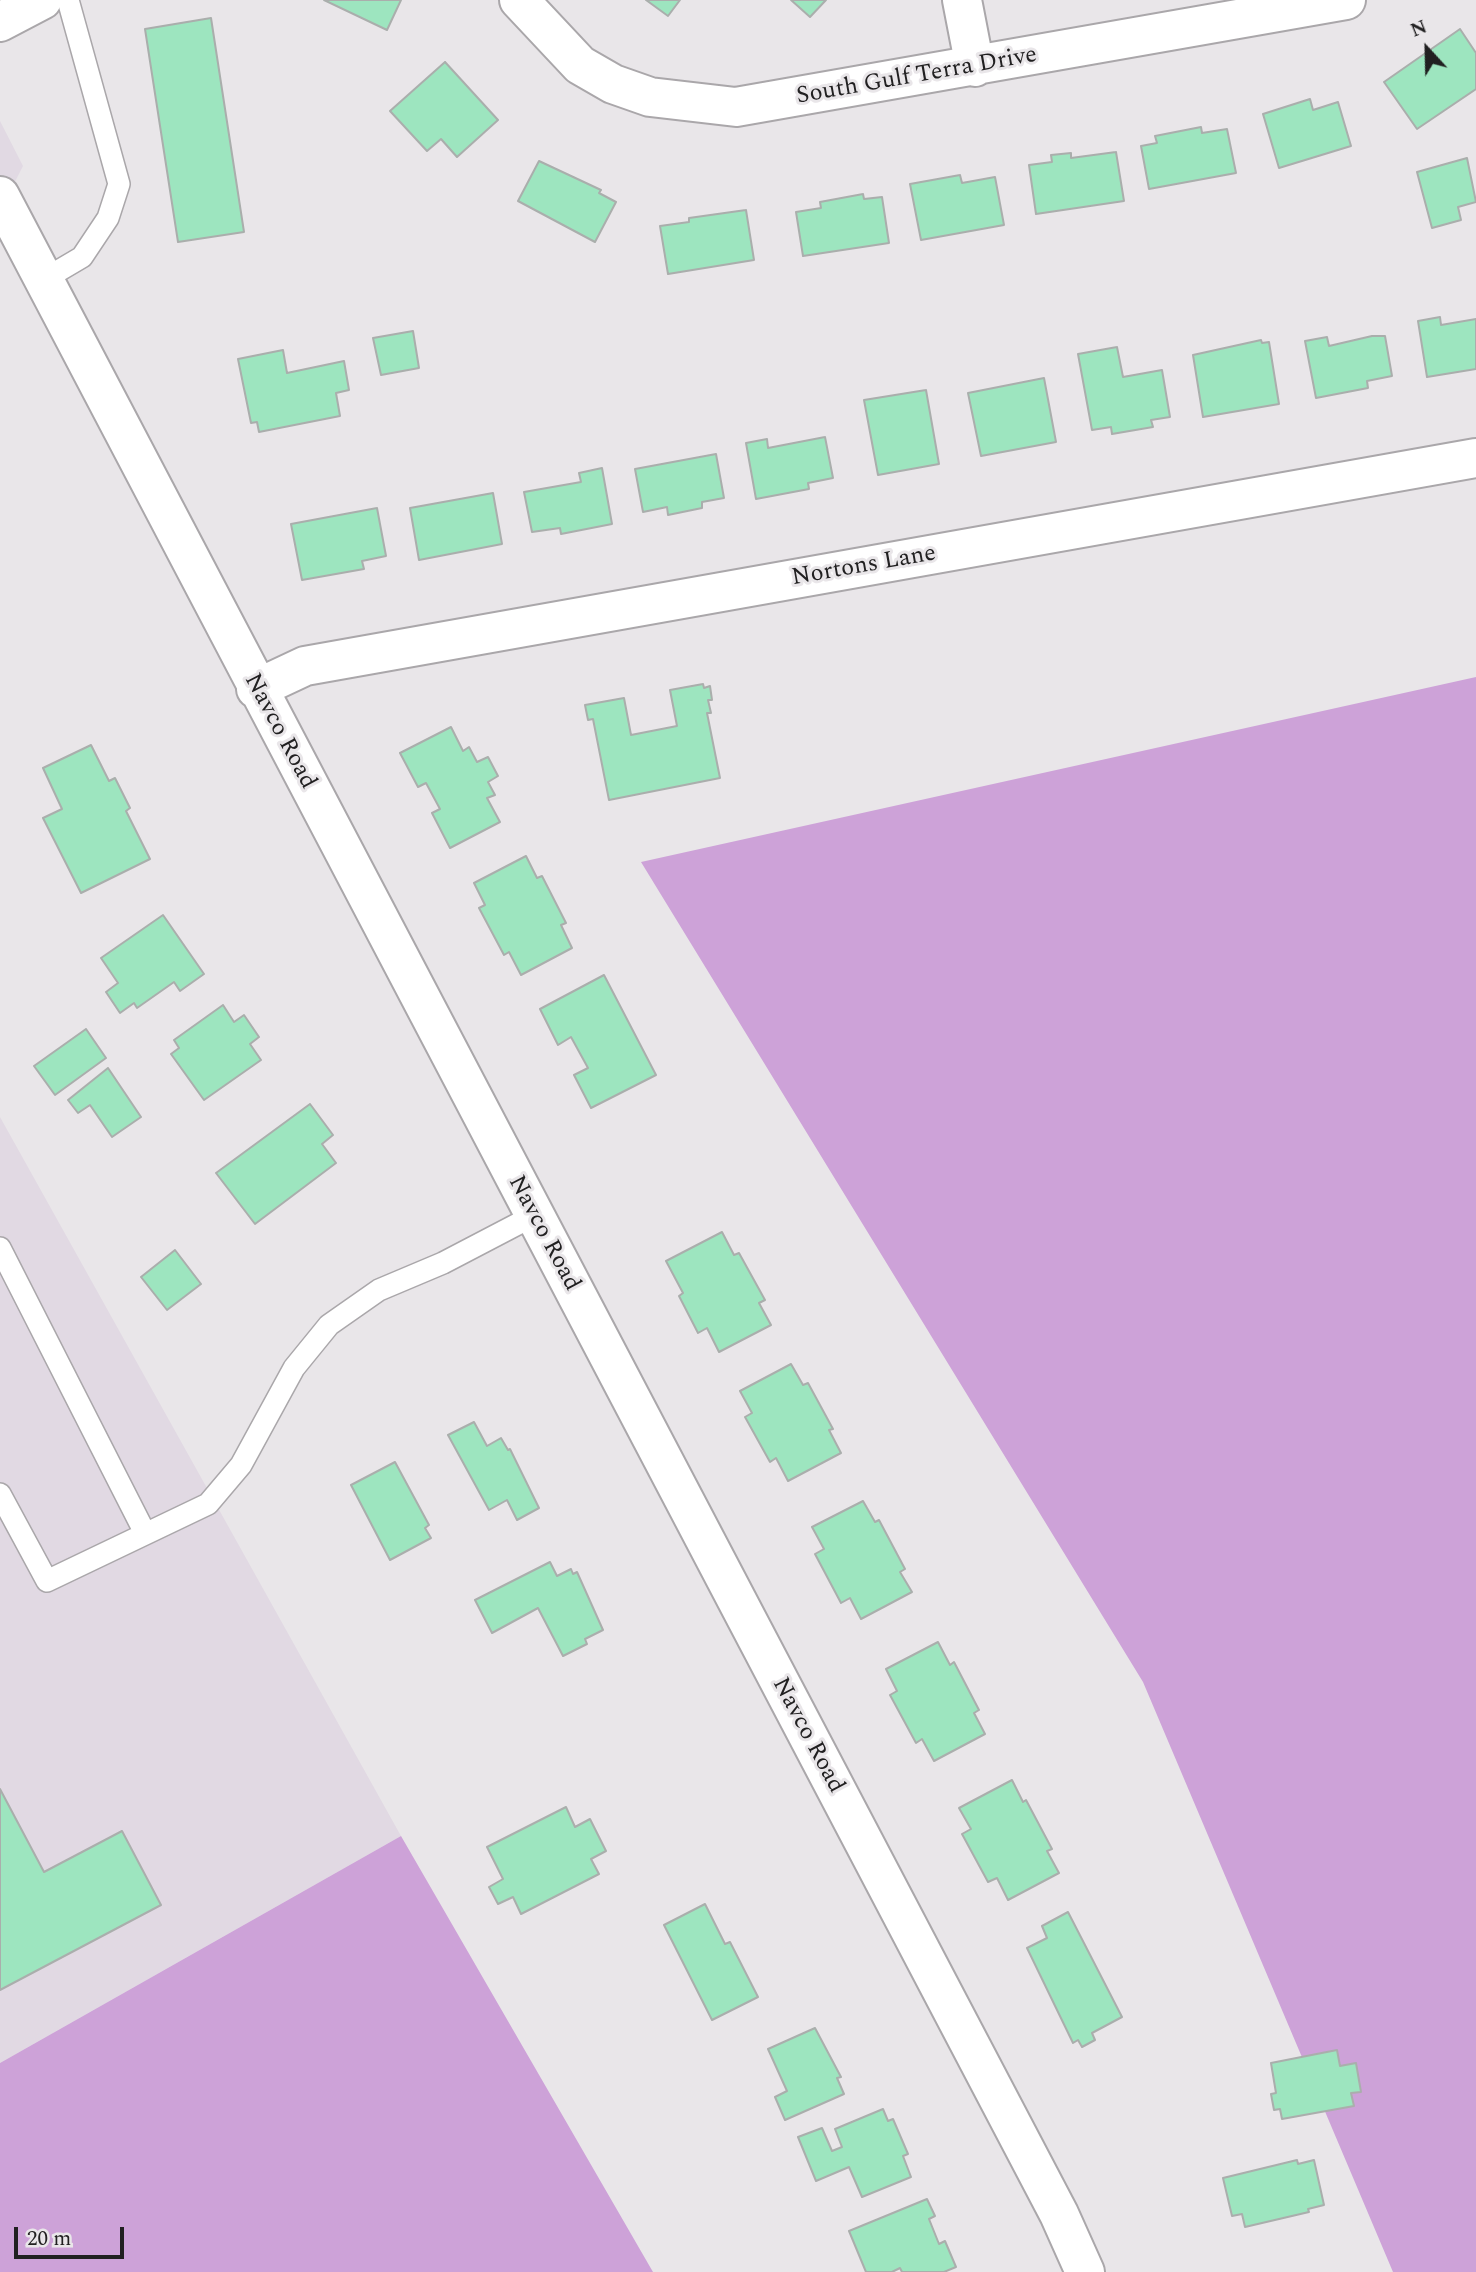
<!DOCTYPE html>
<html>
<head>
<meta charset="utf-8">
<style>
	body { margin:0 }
	#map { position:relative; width:1476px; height:2272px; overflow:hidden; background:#e9e6e9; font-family:Spectral,serif }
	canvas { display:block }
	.north { position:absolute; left:1392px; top:14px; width:70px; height:70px; -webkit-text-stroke:5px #e9e6e9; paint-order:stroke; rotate:338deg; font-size:19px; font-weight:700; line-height:28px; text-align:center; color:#212021 }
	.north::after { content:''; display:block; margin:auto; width:24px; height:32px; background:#212021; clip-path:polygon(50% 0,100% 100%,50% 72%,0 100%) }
	.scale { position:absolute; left:14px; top:2227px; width:110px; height:32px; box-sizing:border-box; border:4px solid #212021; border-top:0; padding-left:9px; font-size:21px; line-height:24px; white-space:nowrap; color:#212021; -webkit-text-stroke:5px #e9e6e9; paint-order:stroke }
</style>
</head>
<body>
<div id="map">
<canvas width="1476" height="2272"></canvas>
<div class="north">N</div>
<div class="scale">20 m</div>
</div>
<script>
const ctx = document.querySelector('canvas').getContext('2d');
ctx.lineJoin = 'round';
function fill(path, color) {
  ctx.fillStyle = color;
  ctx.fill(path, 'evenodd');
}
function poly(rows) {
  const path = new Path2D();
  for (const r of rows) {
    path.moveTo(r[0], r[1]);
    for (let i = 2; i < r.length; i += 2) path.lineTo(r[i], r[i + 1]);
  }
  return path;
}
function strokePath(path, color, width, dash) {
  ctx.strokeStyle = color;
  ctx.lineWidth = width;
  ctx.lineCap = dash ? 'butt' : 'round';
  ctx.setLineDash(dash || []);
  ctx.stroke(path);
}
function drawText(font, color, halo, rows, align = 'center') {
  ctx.font = font + ' Spectral,serif';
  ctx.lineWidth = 6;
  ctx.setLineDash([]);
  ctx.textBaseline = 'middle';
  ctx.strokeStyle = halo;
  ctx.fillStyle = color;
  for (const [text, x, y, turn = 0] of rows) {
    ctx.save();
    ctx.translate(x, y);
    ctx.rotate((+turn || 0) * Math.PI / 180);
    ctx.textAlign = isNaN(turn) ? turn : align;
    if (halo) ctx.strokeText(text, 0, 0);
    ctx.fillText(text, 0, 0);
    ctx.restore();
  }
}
const built = poly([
	[0,121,23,166,0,211],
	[0,1117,401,1836,0,2063]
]);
const forest = poly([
	[1476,677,1476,2272,1393,2272,1143,1682,641,862],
	[401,1836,653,2272,0,2272,0,2063]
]);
const building = poly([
	[324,0,401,0,387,30,324,0],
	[646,0,680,0,668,16,646,0],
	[791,0,826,0,810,17,791,0],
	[211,18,244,232,178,242,145,29,211,18],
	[1460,29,1476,53,1476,89,1417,129,1384,82,1460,29],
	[445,62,498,120,457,157,441,139,427,151,390,111,445,62],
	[1310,99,1313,110,1338,102,1351,146,1279,168,1263,114,1310,99],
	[1201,127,1202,133,1227,129,1236,173,1149,189,1141,146,1157,143,1155,136,1201,127],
	[1116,152,1124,201,1036,214,1029,165,1052,162,1051,155,1071,153,1071,158,1116,152],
	[1467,158,1476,202,1458,207,1461,220,1432,228,1417,172,1467,158],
	[539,161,601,190,599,193,616,202,595,242,518,201,539,161],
	[960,175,962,183,995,177,1004,225,921,240,910,184,960,175],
	[863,194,864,199,882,197,889,243,803,256,796,212,821,208,820,202,863,194],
	[746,210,754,260,668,274,660,226,689,222,689,218,746,210],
	[1440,317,1441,325,1476,319,1476,369,1427,377,1418,321,1440,317],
	[413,331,419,368,381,375,373,338,413,331],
	[1372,336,1385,336,1392,376,1367,381,1368,388,1316,398,1305,341,1327,337,1329,346,1372,336],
	[1261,340,1262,343,1269,342,1279,404,1203,417,1193,355,1261,340],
	[1117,347,1123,377,1162,370,1170,417,1151,420,1153,427,1112,434,1111,427,1092,430,1078,354,1117,347],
	[283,350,287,373,344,361,349,390,336,393,340,416,259,432,257,422,251,423,238,359,283,350],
	[1044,378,1056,442,981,456,968,393,1044,378],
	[926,390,939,464,878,475,864,400,926,390],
	[825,437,833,478,808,483,809,489,756,499,746,443,767,439,768,448,825,437],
	[716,454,724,498,702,502,702,508,668,515,667,507,643,512,635,469,716,454],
	[602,468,612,524,561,534,560,528,532,532,524,492,581,482,579,473,602,468],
	[493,493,502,544,419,560,410,508,493,493],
	[377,508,386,556,362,561,364,569,302,580,291,524,377,508],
	[703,684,704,688,710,686,712,700,708,700,711,713,707,713,720,778,609,800,593,719,588,720,585,705,624,698,631,735,677,726,670,690,703,684],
	[451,727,463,751,469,747,477,762,488,757,498,776,488,782,495,795,487,798,500,822,450,848,432,813,440,809,426,783,418,787,400,753,451,727],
	[91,745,109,781,115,778,130,808,126,811,150,859,81,893,43,818,62,809,43,768,91,745],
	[526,856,537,878,542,876,566,923,561,925,572,948,521,975,509,952,504,955,479,908,485,905,474,883,526,856],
	[163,915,204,974,180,991,174,982,137,1008,134,1003,120,1013,106,992,118,983,101,958,163,915],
	[604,975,656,1075,591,1108,574,1075,588,1068,571,1037,558,1045,540,1009,604,975],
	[223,1005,234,1022,244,1015,259,1037,250,1044,261,1060,204,1100,171,1054,179,1048,174,1040,223,1005],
	[86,1029,106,1058,55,1095,34,1066,86,1029],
	[108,1068,141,1117,112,1137,90,1105,78,1113,68,1100,108,1068],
	[310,1104,333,1135,322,1144,336,1163,255,1224,216,1173,310,1104],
	[722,1232,734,1255,739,1253,765,1300,759,1303,771,1325,719,1352,707,1328,698,1333,679,1296,683,1293,666,1261,722,1232],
	[175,1250,201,1284,167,1310,141,1277,175,1250],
	[791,1364,803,1385,808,1383,833,1429,829,1430,841,1453,788,1481,776,1458,770,1462,745,1417,752,1413,740,1391,791,1364],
	[474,1422,487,1446,501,1438,508,1450,510,1449,539,1508,517,1520,507,1500,489,1510,448,1435,474,1422],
	[395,1462,429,1525,425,1528,431,1538,390,1560,351,1485,395,1462],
	[863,1501,875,1522,879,1520,905,1569,900,1572,912,1592,861,1619,850,1598,841,1603,815,1554,824,1549,812,1527,863,1501],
	[550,1562,557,1576,571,1569,573,1574,577,1572,603,1630,585,1639,587,1644,563,1656,538,1608,492,1633,475,1600,550,1562],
	[938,1642,950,1665,954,1662,979,1710,974,1713,985,1734,934,1761,922,1739,916,1743,890,1695,897,1691,886,1669,938,1642],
	[1012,1780,1023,1802,1026,1800,1052,1849,1047,1851,1059,1873,1008,1900,997,1878,988,1882,962,1834,971,1829,959,1808,1012,1780],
	[0,1789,44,1872,122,1831,161,1905,0,1990,0,1789],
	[566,1807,575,1827,590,1819,606,1851,591,1859,599,1874,521,1914,513,1897,498,1904,489,1887,503,1879,487,1847,566,1807],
	[705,1904,725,1944,730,1942,758,1997,712,2020,664,1925,705,1904],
	[1068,1912,1122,2017,1092,2033,1095,2040,1082,2047,1078,2040,1073,2043,1027,1948,1047,1938,1042,1926,1068,1912],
	[815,2028,841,2077,837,2078,844,2094,785,2120,775,2097,787,2091,768,2049,815,2028],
	[1337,2050,1340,2066,1356,2063,1361,2092,1351,2093,1354,2106,1282,2119,1280,2109,1274,2110,1271,2094,1276,2093,1271,2063,1337,2050],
	[883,2109,888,2121,893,2119,908,2154,903,2156,911,2177,862,2197,849,2167,816,2181,798,2137,822,2128,832,2151,842,2147,835,2129,883,2109],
	[1297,2160,1298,2164,1314,2160,1324,2205,1308,2209,1309,2212,1245,2227,1242,2214,1232,2216,1223,2178,1297,2160],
	[927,2199,935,2216,929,2219,939,2244,945,2241,956,2267,944,2272,902,2272,900,2268,892,2272,866,2272,849,2231,927,2199]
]);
const lane = poly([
	[43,280,82,257,108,218,119,184,68,0],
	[0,1248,145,1533],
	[0,1494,47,1581,208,1504,241,1465,294,1368,329,1325,379,1290,443,1263,533,1216]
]);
const street = poly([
	[519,0,580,65,613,84,650,97,736,107,1346,0],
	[962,0,975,67],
	[0,22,42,0],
	[0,196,1059,2214,1085,2272],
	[256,689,305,666,1476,458]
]);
const streetNames = [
	["South Gulf Terra Drive",917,77,-10],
	["Nortons Lane",864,567,-10],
	["Navco Road",279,732,62],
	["Navco Road",543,1234,62],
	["Navco Road",807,1736,62]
];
fill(built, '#e1d9e3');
fill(forest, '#cda2d8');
fill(building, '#9de5bf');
strokePath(building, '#aaaeac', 2);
strokePath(lane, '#aaa7aa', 24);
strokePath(street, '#aaa7aa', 42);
strokePath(lane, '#fff', 21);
strokePath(street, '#fff', 38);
drawText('24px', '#212021', '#e9e6e9', streetNames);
</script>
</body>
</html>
